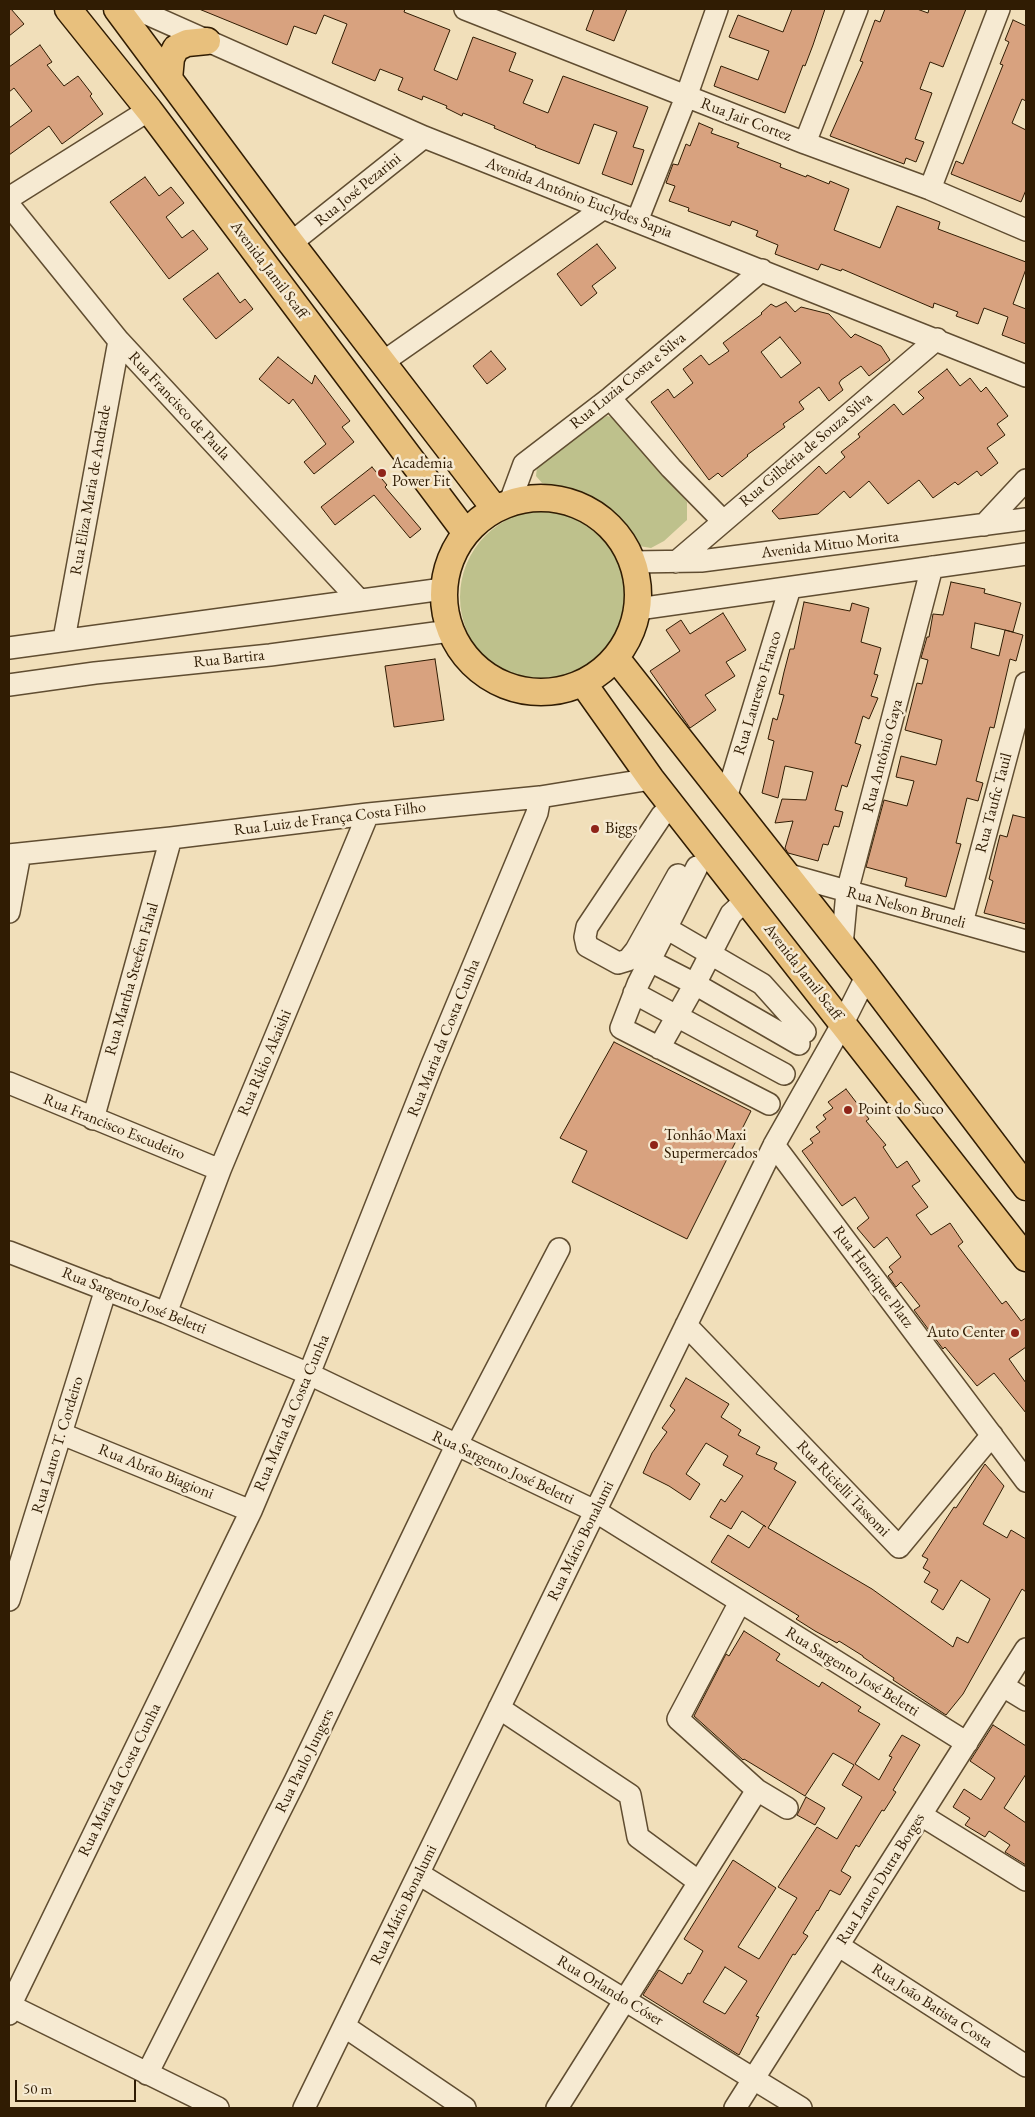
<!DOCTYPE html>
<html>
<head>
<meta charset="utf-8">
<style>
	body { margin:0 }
	#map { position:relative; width:1035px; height:2117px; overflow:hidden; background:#f1dfba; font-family:"EB Garamond",serif }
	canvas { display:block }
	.frame { position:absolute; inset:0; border:10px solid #301c03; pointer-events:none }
	.scale { position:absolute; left:15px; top:2080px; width:121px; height:22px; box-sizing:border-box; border:2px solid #301c03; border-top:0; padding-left:6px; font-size:15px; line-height:18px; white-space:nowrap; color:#301c03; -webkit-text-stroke:4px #f6ead2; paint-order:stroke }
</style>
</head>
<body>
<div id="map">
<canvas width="1035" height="2117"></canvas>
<div class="frame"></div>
<div class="scale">50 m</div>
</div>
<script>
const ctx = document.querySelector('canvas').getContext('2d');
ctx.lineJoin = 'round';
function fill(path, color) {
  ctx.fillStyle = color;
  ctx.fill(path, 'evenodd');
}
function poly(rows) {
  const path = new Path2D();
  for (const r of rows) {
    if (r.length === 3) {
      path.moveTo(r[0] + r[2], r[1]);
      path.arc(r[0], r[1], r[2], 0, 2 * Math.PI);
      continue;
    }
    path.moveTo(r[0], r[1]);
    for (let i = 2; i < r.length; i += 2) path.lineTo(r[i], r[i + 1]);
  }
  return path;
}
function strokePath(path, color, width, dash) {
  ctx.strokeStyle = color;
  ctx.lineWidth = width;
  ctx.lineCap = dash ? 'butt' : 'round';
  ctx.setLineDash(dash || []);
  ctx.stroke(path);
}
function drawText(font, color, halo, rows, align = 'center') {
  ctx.font = font + ' "EB Garamond",serif';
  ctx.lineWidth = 5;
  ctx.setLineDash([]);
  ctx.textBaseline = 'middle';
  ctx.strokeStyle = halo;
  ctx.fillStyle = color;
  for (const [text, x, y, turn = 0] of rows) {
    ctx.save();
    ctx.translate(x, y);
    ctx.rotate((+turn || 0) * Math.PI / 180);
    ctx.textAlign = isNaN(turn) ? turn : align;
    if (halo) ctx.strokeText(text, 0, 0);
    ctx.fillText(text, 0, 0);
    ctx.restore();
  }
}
const green = poly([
	[607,416,621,419,687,502,687,520,664,541,651,548,633,545,619,527,597,506,570,492,542,483,536,476,537,467,595,423],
	[547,597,87]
]);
const building = poly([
	[9,9,11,9,24,24,9,36,9,9],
	[199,9,405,9,404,12,450,30,434,70,457,80,473,37,516,53,509,71,533,80,523,103,548,113,563,76,648,107,633,147,644,150,632,185,602,174,617,132,594,124,579,164,535,147,536,146,494,128,495,126,463,113,462,116,446,108,447,106,423,96,422,100,398,90,403,78,380,69,375,81,332,63,347,24,324,15,316,34,294,26,287,45,199,9],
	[594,9,627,9,614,41,586,30,594,9],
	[792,9,825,9,813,45,805,66,803,65,785,113,714,86,721,66,758,80,769,51,729,37,738,15,783,32,792,9],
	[885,9,917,9,928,13,929,9,966,9,943,67,930,62,920,89,932,93,915,139,924,142,916,162,906,158,904,164,830,136,863,62,860,61,875,20,880,22,885,9],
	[1013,20,1026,26,1026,101,1022,99,1012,123,1026,130,1026,190,1021,202,951,174,956,161,963,164,984,112,1003,65,1000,64,1009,42,1005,40,1013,20],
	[40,45,52,62,47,65,64,86,78,76,92,94,90,96,103,114,62,144,49,126,9,155,9,128,32,111,14,88,9,92,9,67,40,45],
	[699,123,713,129,711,133,739,143,737,147,781,164,780,167,806,177,807,175,829,184,830,181,849,189,834,230,880,248,897,206,940,222,938,229,1026,262,1026,269,1013,304,1026,309,1026,344,1002,335,1008,317,984,308,978,324,956,316,958,312,934,303,933,308,842,269,841,271,821,264,818,270,775,254,778,245,756,236,758,231,732,221,730,226,688,211,689,208,669,201,675,186,666,183,673,164,678,165,686,144,690,146,699,123],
	[145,177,159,196,171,187,184,203,166,217,182,238,193,230,208,249,169,279,110,202,145,177],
	[597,244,616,268,592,286,597,293,581,306,557,274,597,244],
	[218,273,240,303,245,299,253,309,216,339,183,299,218,273],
	[786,302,795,312,801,307,829,314,851,338,855,334,881,346,890,360,869,376,861,366,841,380,839,383,843,390,829,401,819,387,799,402,804,409,783,424,785,427,747,455,748,456,722,477,718,473,709,480,651,402,668,389,674,398,693,383,683,369,701,355,709,365,729,351,723,343,762,314,761,313,771,304,776,307,786,302],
	[780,337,801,363,781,378,761,352,780,337],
	[491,351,506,369,487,384,473,366,491,351],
	[278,357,312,384,315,375,350,421,342,427,354,442,314,474,304,462,326,444,293,399,289,404,259,379,278,357],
	[947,369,960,386,970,378,981,392,986,387,1008,416,997,424,1005,435,987,448,998,463,981,476,977,471,958,485,955,482,933,498,919,480,888,504,869,481,850,498,844,491,818,514,779,519,772,511,819,466,826,474,845,457,841,452,860,437,858,434,894,404,903,415,924,398,918,392,947,369],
	[372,467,387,485,385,487,421,529,410,538,374,495,335,525,321,507,372,467],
	[951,582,985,589,984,593,1021,603,1013,632,1005,630,1023,635,1016,661,1010,659,994,728,990,727,976,781,983,783,978,801,967,798,956,843,961,844,946,897,905,886,907,878,866,867,884,800,907,806,914,781,896,777,901,756,936,765,942,740,905,730,917,683,922,684,928,660,921,658,927,637,929,637,933,614,943,615,951,582],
	[975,623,1005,630,999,656,971,648,975,623],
	[804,602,850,611,852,603,869,608,861,642,881,648,874,674,878,675,871,696,878,698,869,719,863,716,855,743,861,745,847,787,842,785,835,810,843,812,839,827,834,826,828,845,823,844,818,861,788,853,785,848,793,821,775,823,782,799,806,800,813,772,785,766,778,798,762,793,774,741,768,739,773,718,777,720,784,695,779,694,784,672,790,649,794,649,804,602],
	[723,613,746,650,726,662,735,676,705,695,716,710,690,728,650,671,680,651,666,630,681,620,690,634,723,613],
	[435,659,444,720,394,727,385,666,435,659],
	[1013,815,1026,818,1026,924,984,913,993,881,989,879,1000,835,1007,837,1013,815],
	[614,1042,751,1111,687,1239,572,1182,587,1151,560,1138,614,1042],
	[846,1089,869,1119,866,1121,886,1145,883,1147,897,1168,907,1161,920,1181,912,1186,928,1207,916,1215,931,1235,950,1223,963,1242,958,1246,1002,1304,1006,1301,1021,1321,1026,1318,1026,1347,1009,1359,1026,1383,1026,1413,994,1373,977,1386,945,1347,943,1349,914,1310,920,1306,901,1282,896,1287,888,1276,893,1272,889,1267,901,1257,887,1237,874,1248,857,1228,869,1218,855,1197,842,1206,802,1151,813,1143,810,1139,820,1132,816,1127,826,1119,823,1115,833,1108,828,1102,846,1089],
	[686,1378,729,1404,721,1417,741,1430,738,1435,760,1447,756,1454,777,1463,774,1469,796,1482,768,1528,872,1589,953,1647,957,1637,968,1643,990,1599,961,1580,943,1610,931,1602,938,1590,924,1582,930,1572,923,1568,928,1559,922,1556,954,1507,956,1508,985,1464,1004,1486,983,1524,1007,1538,1011,1530,1026,1539,1026,1592,1022,1589,963,1694,946,1715,893,1680,894,1678,863,1657,863,1656,839,1641,837,1643,815,1631,796,1619,799,1616,711,1562,728,1535,749,1548,764,1525,766,1527,742,1511,731,1529,710,1517,721,1499,725,1502,743,1476,723,1465,728,1456,706,1443,686,1474,700,1484,690,1500,669,1486,643,1473,652,1453,667,1432,662,1428,675,1410,670,1406,686,1378],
	[744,1631,780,1654,776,1660,819,1687,822,1682,861,1707,858,1711,880,1724,855,1764,879,1780,892,1757,889,1756,902,1735,920,1745,893,1790,896,1792,884,1811,882,1810,859,1847,856,1845,841,1871,851,1877,840,1895,830,1890,818,1911,817,1910,803,1933,808,1936,795,1955,793,1954,756,2016,759,2017,739,2055,643,1995,659,1970,682,1984,688,1973,690,1974,703,1951,684,1939,733,1860,776,1888,738,1947,759,1959,797,1898,778,1887,817,1827,837,1839,862,1797,842,1785,854,1765,833,1753,805,1796,744,1759,743,1760,694,1716,726,1654,729,1656,744,1631],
	[725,1967,747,1981,725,2014,703,2002,725,1967],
	[993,1725,1026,1746,1026,1774,1004,1808,1026,1823,1026,1865,1005,1852,1010,1845,989,1831,985,1837,965,1825,970,1818,953,1807,964,1789,981,1800,995,1778,970,1761,993,1725],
	[806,1797,825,1808,815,1825,797,1815,806,1797]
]);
const minor = poly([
	[136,9,424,137,1026,376],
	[465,9,805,143,930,189,1026,230],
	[805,143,857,9],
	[930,189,999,9],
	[9,198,149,110],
	[9,205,119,341,359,600],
	[637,221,686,97,717,9],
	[291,243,424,137],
	[383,362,604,208],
	[610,398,671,468,723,521],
	[510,502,524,464,610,398,762,270],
	[984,525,1026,480],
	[632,562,701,561,1026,519],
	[676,562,937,339],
	[638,609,1026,554],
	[64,639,119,341],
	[9,648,443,589],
	[9,685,95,673,270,655,450,631],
	[726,798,790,588],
	[662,815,587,927,585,937,587,946,618,963,628,960,636,950,678,875],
	[9,855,171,838,368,814,540,797,651,779],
	[697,867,638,984,621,1028,769,1104],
	[786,874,1026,941],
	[9,912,20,854],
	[962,923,1026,683],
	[666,928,762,984,805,1032],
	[842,946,847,892,932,567],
	[650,961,695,984,799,1044],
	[634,993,784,1074],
	[659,1048,695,984,731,914,746,900],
	[9,1083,220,1170],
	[93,1119,171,838],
	[774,1145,1026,1481],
	[9,1252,166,1313,309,1374,595,1511,967,1743],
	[166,1313,220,1170,368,814],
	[686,1325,899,1547,992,1435],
	[62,1434,251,1511],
	[9,1600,106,1289],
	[740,1602,678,1719,757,1790,787,1808],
	[1003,1686,1026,1700],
	[499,1708,630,1795,638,1837,699,1882],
	[921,1815,1026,1880],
	[419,1874,801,2108],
	[839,1946,1026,2066],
	[9,2005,218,2108],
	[9,2014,10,2006,251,1511,309,1374,431,1067,537,813,540,797],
	[344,2026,465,2108],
	[147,2074,295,1781,456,1446,559,1249],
	[304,2108,774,1145,843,1023,866,977],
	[557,2108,757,1790],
	[735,2108,1026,1649]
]);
const major = poly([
	[68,9,149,110,466,533],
	[117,9,291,243,495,509],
	[169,79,171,58,176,48,187,43,207,41],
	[541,595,97],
	[616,658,864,973,1026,1187],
	[583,683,651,779,1026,1258]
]);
const markers = [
	[382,473,5,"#8f2418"],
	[595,829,5,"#8f2418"],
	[848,1110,5,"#8f2418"],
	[654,1145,5,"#8f2418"],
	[1015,1333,5,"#8f2418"]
];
const streetNames = [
	["Rua Jair Cortez",746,120,21],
	["Rua José Pezarini",358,190,-39],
	["Avenida Antônio Euclydes Sapia",579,198,21],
	["Avenida Jamil Scaff",269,270,53],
	["Rua Luzia Costa e Silva",628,381,-39],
	["Rua Francisco de Paula",179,406,47],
	["Rua Gilbéria de Souza Silva",806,450,-40],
	["Rua Eliza Maria de Andrade",91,490,-80],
	["Avenida Mituo Morita",830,545,-7],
	["Rua Bartira",229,659,-6],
	["Rua Lauresto Franco",758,693,-73],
	["Rua Antônio Gaya",883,756,-75],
	["Rua Taufic Tauil",994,803,-75],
	["Rua Luiz de França Costa Filho",330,819,-7],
	["Rua Nelson Bruneli",906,908,15],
	["Avenida Jamil Scaff",803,972,52],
	["Rua Martha Steefen Fahal",132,979,-74],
	["Rua Maria da Costa Cunha",444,1038,-68],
	["Rua Rikio Akaishi",265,1063,-67],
	["Rua Francisco Escudeiro",114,1127,22],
	["Rua Henrique Platz",873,1277,53],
	["Rua Sargento José Beletti",134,1301,22],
	["Rua Maria da Costa Cunha",292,1413,-67],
	["Rua Lauro T. Cordeiro",58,1445,-73],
	["Rua Sargento José Beletti",503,1468,25],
	["Rua Abrão Biagioni",156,1472,22],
	["Rua Ricielli Tassomi",843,1489,46],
	["Rua Mário Bonalumi",581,1541,-64],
	["Rua Sargento José Beletti",852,1672,32],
	["Rua Paulo Jungers",305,1761,-64],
	["Rua Maria da Costa Cunha",120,1780,-64],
	["Rua Lauro Dutra Borges",881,1879,-58],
	["Rua Mário Bonalumi",404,1905,-64],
	["Rua Orlando Cóser",610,1991,31],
	["Rua João Batista Costa",932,2006,33]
];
const poiNames = [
	["Academia",392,464],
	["Power Fit",392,482],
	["Biggs",605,829],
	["Point do Suco",858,1110],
	["Tonhão Maxi",664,1136],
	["Supermercados",664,1154],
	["Auto Center",1005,1333,"right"]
];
fill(green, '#bec18c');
fill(building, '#d8a27f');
strokePath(building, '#301c03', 1);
strokePath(minor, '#604d31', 24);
strokePath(major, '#301c03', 29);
strokePath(minor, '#f6ead2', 21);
strokePath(major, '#e8c07d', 26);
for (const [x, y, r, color] of markers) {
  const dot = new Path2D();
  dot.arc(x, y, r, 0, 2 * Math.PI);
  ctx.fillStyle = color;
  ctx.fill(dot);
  strokePath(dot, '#f6ead2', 2);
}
drawText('16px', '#301c03', '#f6ead2', streetNames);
drawText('16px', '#301c03', '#f6ead2', poiNames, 'left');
</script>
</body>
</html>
